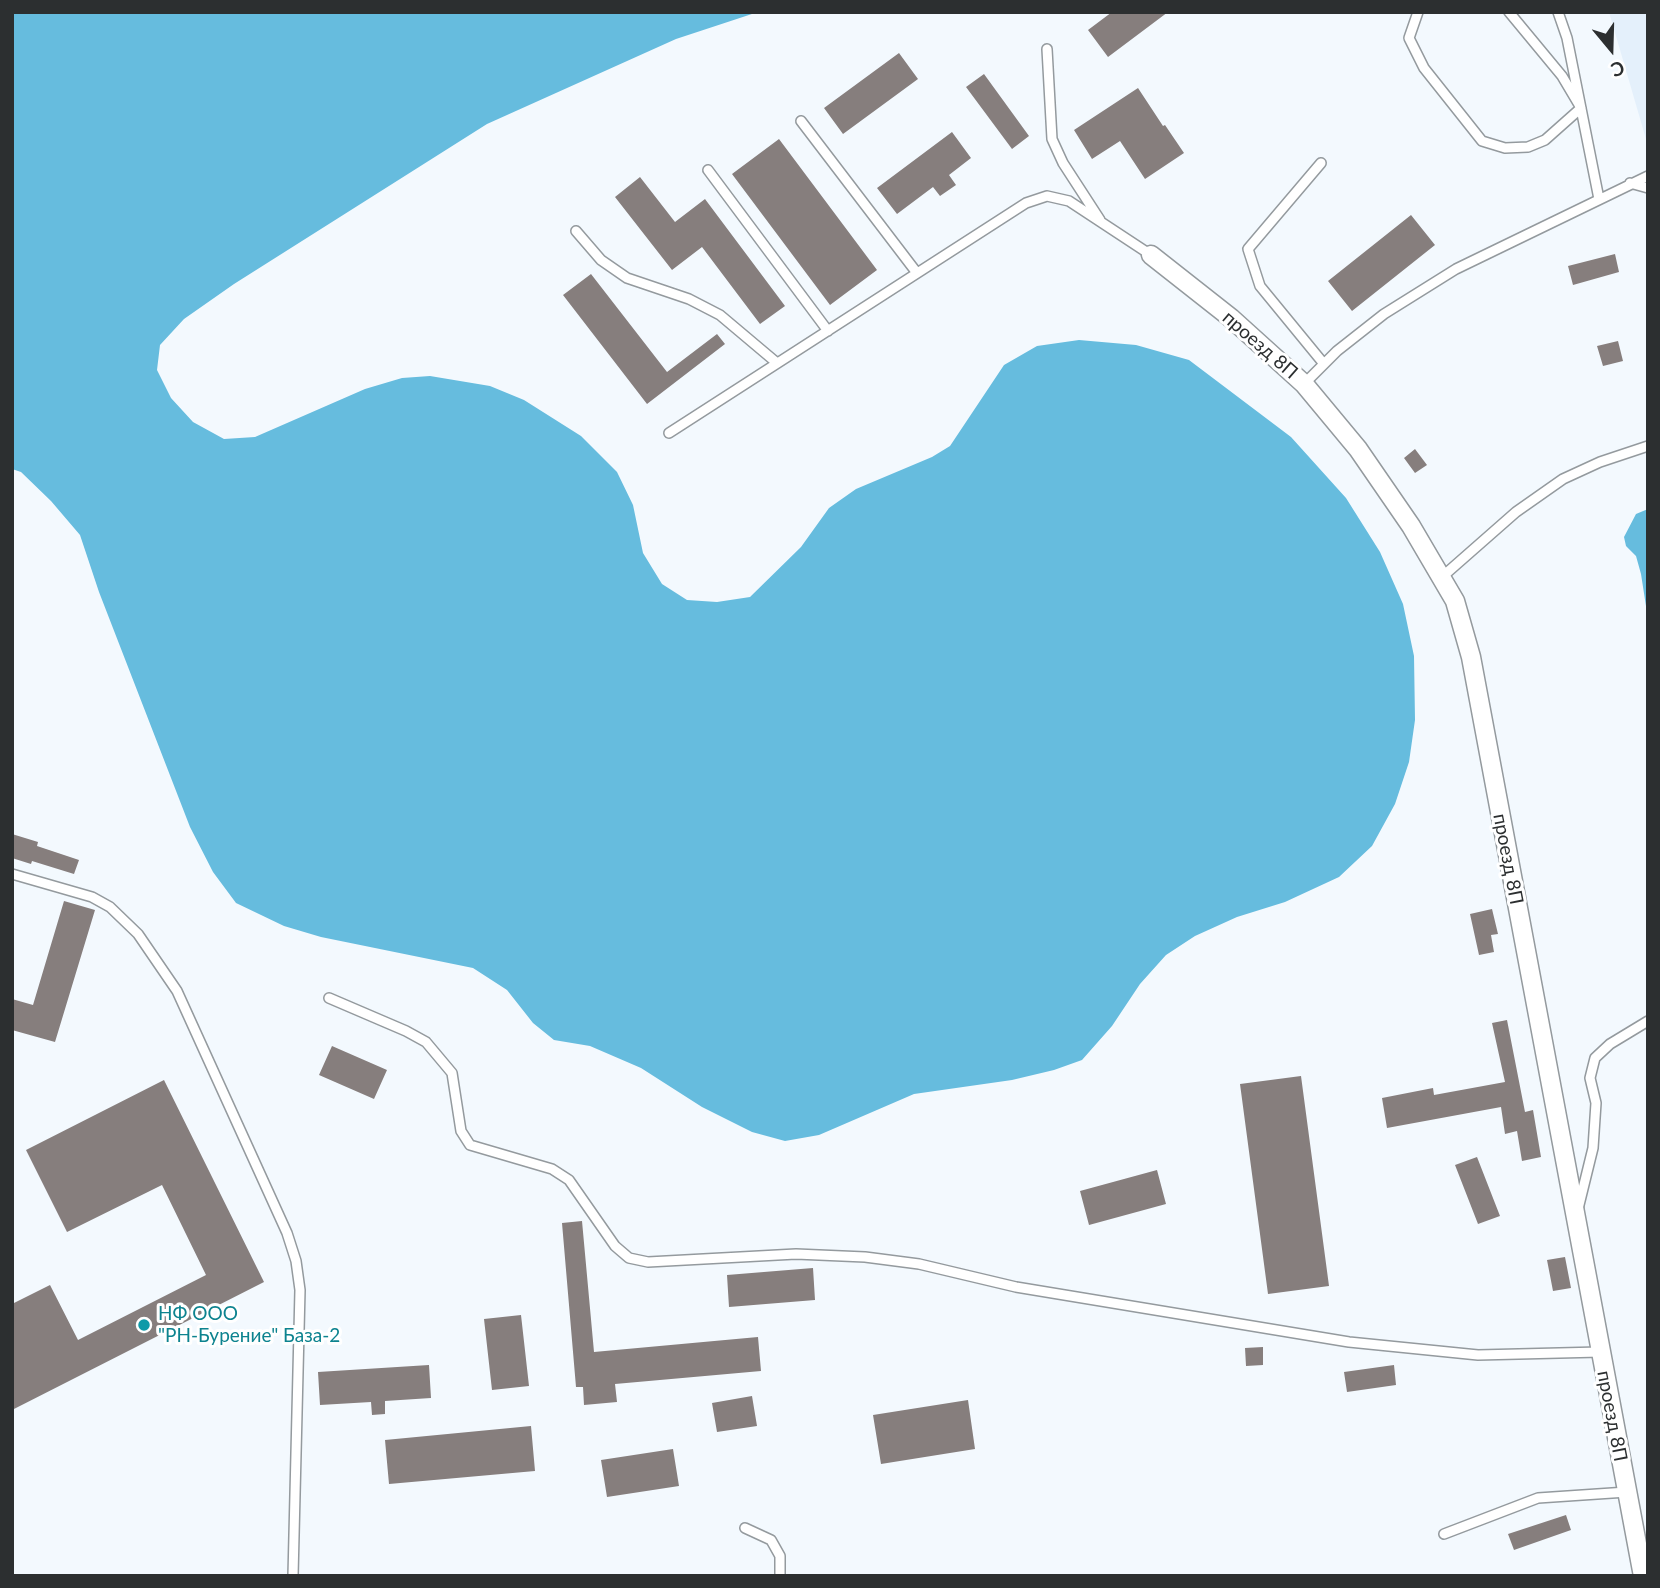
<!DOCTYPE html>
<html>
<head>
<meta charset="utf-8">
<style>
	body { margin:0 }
	#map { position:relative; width:1660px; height:1588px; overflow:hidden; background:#f3f9fe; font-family:Lato,sans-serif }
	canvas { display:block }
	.frame { position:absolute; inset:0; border:14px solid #2c2f30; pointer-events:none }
	.north { position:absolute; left:1576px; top:14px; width:70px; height:70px; -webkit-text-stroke:5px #fff; paint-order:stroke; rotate:161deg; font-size:19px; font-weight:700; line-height:28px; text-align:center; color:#2c2f30 }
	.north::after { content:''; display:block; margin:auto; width:24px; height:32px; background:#2c2f30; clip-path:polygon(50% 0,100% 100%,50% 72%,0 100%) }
</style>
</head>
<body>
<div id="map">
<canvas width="1660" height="1588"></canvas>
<div class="frame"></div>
<div class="north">С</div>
</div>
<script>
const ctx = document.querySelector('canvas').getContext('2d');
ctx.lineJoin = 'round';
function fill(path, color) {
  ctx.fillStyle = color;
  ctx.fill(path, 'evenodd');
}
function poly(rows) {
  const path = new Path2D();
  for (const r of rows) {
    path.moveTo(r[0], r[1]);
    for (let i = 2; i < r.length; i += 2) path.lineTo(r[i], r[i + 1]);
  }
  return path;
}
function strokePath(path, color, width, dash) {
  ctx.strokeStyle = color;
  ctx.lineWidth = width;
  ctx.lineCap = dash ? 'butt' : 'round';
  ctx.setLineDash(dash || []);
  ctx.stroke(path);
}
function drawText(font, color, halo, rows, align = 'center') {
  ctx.font = font + ' Lato,sans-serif';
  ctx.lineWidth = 6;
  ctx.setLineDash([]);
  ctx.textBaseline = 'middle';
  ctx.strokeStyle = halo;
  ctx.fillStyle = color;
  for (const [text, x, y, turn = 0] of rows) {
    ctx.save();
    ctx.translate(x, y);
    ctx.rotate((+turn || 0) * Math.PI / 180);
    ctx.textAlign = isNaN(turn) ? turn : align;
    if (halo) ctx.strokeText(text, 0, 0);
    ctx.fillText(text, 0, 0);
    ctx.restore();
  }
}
const built = poly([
	[1609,12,1648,12,1648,146]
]);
const water = poly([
	[12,12,758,12,676,39,487,124,234,284,184,319,160,345,157,370,171,398,193,422,224,439,255,437,365,389,402,378,430,376,490,386,524,400,581,436,617,472,633,505,643,553,662,584,687,600,717,602,750,597,801,547,829,508,856,489,932,457,950,446,1004,365,1037,346,1079,340,1136,345,1189,360,1291,437,1346,498,1380,552,1403,604,1414,656,1415,720,1409,762,1395,804,1372,846,1339,877,1285,902,1237,917,1195,936,1166,955,1140,984,1112,1026,1082,1060,1054,1070,1012,1080,914,1094,819,1135,785,1141,752,1132,702,1107,641,1068,590,1046,554,1040,533,1023,507,990,473,968,321,937,284,926,236,903,213,872,190,827,99,592,80,535,51,501,21,472,12,469],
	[1648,509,1648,619,1641,574,1636,556,1626,546,1624,537,1636,514]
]);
const building = poly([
	[1112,12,1168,12,1108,57,1088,30],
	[899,53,918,79,843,134,824,108],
	[984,74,1029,136,1012,149,966,87],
	[1138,88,1163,126,1165,125,1184,153,1145,179,1120,141,1092,159,1074,130],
	[952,132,971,158,949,175,956,185,940,196,933,187,897,214,877,188],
	[779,139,877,270,830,305,732,174],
	[640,177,675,222,705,199,785,306,760,324,702,247,672,270,615,197],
	[1411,215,1435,245,1352,311,1328,281],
	[1615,254,1619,272,1573,285,1568,266],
	[591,274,667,372,717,334,725,344,647,404,563,295],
	[1618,341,1623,361,1603,366,1597,346],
	[1415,449,1427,465,1415,473,1404,458],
	[12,834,38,842,37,846,79,860,74,874,32,861,31,864,12,858],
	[64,901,95,910,55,1042,12,1030,12,999,33,1005],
	[1492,909,1498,934,1491,935,1494,952,1479,955,1470,914],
	[1507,1020,1525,1112,1533,1110,1541,1157,1522,1161,1517,1131,1505,1134,1501,1107,1387,1128,1382,1098,1433,1088,1434,1095,1505,1082,1492,1023],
	[332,1046,387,1070,374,1099,319,1075],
	[1301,1076,1329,1286,1268,1294,1240,1084],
	[164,1080,264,1282,12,1410,12,1304,50,1285,78,1340,206,1275,162,1185,67,1232,26,1150],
	[1477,1157,1500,1216,1478,1224,1455,1165],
	[1157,1170,1166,1204,1089,1225,1080,1191],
	[582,1221,594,1352,758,1337,761,1371,615,1384,617,1402,584,1405,583,1387,576,1387,562,1223],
	[1565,1257,1571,1288,1553,1291,1547,1260],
	[813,1268,815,1300,729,1307,727,1275],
	[521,1315,529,1386,492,1390,484,1319],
	[1263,1347,1263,1365,1246,1366,1245,1348],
	[429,1365,431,1398,385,1401,385,1414,372,1415,371,1402,320,1405,318,1372],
	[1394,1365,1396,1385,1347,1392,1344,1372],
	[752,1396,757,1426,717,1432,712,1403],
	[968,1400,975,1449,881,1464,873,1415],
	[531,1426,535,1471,389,1484,385,1440],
	[673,1449,679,1486,607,1497,601,1460],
	[1566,1515,1571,1530,1514,1550,1508,1534]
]);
const service = poly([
	[1418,12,1409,38,1424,68,1482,141,1505,148,1528,147,1545,140,1581,108,1562,76,1509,12],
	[1558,12,1567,38,1599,199],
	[1047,49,1052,139,1063,163,1100,220],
	[801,121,917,273],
	[1321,163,1248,249,1260,286,1324,364],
	[708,170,828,331],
	[1630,183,1648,188],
	[576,231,601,260,627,278,689,299,720,315,777,363],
	[1304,384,1337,351,1384,314,1456,269,1648,176],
	[669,433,1026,203,1047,196,1069,201,1151,255],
	[1442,577,1516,512,1563,479,1600,462,1648,446],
	[12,874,92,897,110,907,138,934,177,991,287,1233,296,1261,300,1290,293,1576],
	[329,998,406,1031,426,1042,452,1073,461,1131,470,1145,552,1169,569,1180,615,1246,629,1258,648,1262,796,1254,865,1257,919,1264,1016,1287,1349,1342,1478,1355,1600,1352],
	[1578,1209,1593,1148,1596,1103,1590,1078,1595,1058,1610,1044,1648,1021],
	[745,1528,771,1540,780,1556,780,1576],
	[1444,1534,1538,1498,1627,1492]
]);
const minor = poly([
	[1151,255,1231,318,1304,384,1358,449,1411,526,1455,601,1471,657,1643,1576]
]);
const markers = [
	[144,1325,7,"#0f9aa8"]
];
const streetNames = [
	["проезд 8П",1260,345,41],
	["проезд 8П",1508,859,79],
	["проезд 8П",1612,1416,79]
];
const cultureNames = [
	["НФ ООО",158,1314],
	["\"РН-Бурение\" База-2",158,1336]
];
fill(built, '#e4f0fb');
fill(water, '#66bcde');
fill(building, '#867e7d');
strokePath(service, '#949a9e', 12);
strokePath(minor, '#949a9e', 21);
strokePath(service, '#fff', 9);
strokePath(minor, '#fff', 18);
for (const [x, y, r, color] of markers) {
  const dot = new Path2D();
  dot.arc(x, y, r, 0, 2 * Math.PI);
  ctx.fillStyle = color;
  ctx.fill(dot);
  strokePath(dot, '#fff', 2.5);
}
drawText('19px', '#2c2f30', '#fff', streetNames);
drawText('19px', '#0d838f', '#fff', cultureNames, 'left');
</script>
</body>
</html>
